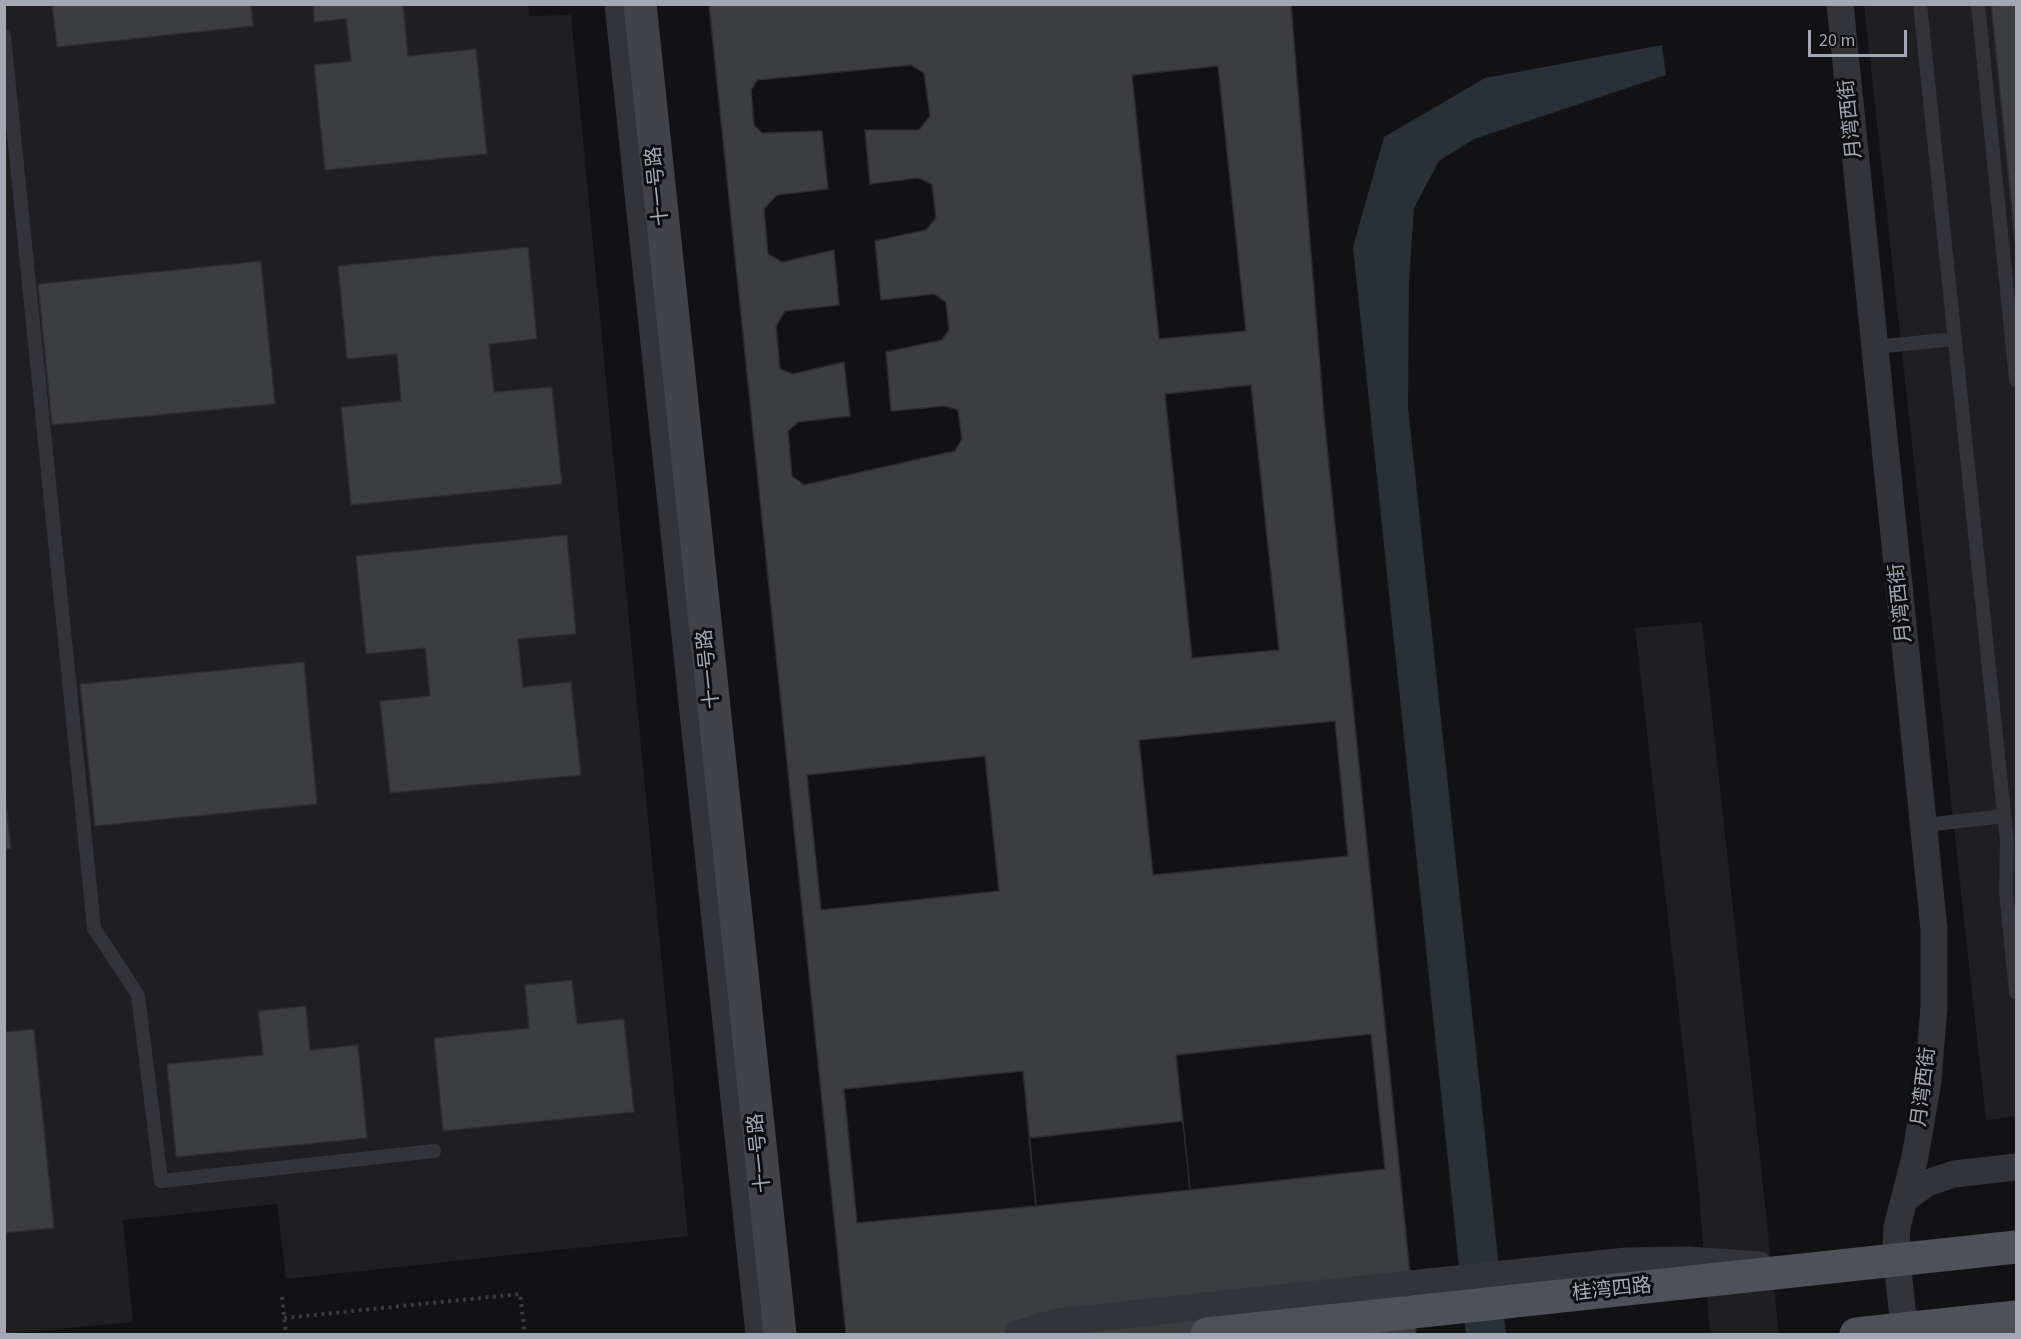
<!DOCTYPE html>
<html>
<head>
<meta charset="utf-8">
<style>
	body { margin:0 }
	#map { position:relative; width:2021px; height:1339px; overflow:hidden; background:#121214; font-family:"Source Sans 3",sans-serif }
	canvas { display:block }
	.frame { position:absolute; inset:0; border:6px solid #a3a8b5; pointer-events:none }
	.scale { position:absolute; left:1808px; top:30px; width:99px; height:27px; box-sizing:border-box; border:3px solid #a3a8b5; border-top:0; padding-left:8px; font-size:18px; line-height:21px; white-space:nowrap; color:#a3a8b5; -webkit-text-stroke:4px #0e0d0f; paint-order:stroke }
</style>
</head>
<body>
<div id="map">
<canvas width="2021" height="1339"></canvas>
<div class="frame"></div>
<div class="scale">20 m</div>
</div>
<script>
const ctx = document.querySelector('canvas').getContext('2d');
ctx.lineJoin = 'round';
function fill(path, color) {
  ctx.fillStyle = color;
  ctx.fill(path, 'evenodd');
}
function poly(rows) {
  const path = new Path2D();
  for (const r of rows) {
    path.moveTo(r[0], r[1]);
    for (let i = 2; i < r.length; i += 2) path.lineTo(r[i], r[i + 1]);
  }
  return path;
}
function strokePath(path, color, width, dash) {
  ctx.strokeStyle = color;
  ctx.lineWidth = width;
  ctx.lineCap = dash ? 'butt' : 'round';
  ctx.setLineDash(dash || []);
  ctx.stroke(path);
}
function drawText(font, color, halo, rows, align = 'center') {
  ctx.font = font + ' "Source Sans 3","Noto Sans SC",sans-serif';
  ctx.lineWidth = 6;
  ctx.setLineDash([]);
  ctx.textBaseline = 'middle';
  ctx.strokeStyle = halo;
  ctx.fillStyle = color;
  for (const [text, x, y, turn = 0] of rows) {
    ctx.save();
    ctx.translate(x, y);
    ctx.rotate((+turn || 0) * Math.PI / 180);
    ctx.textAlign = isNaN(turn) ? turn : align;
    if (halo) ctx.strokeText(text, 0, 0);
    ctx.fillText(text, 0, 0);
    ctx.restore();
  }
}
const built = poly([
	[528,4,529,16,571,15,688,1236,286,1279,277,1204,123,1220,133,1322,5,1334,5,5],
	[1864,5,2016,5,2016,1116,1986,1120],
	[1702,622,1779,1334,1710,1334,1698,1180,1635,628]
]);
const water = poly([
	[1662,45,1666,75,1474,139,1439,161,1414,208,1409,282,1408,407,1506,1334,1466,1334,1353,247,1384,137,1485,78]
]);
const building = poly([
	[52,4,251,4,253,26,57,47,52,4],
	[313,4,403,4,408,56,476,49,487,154,325,170,314,65,351,61,346,19,314,22,313,4],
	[709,4,1291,4,1324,416,1416,1334,846,1334,709,4],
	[1991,4,2016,4,2016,251,1991,4],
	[911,65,924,73,930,116,919,130,865,130,870,184,918,178,932,184,936,218,926,230,875,241,881,300,934,294,946,302,949,330,942,340,886,352,891,411,945,406,958,410,962,439,955,451,804,485,792,476,788,431,798,422,850,416,844,362,793,374,780,369,776,326,785,311,839,305,834,250,782,262,768,254,764,209,777,195,828,189,822,131,762,133,754,125,751,90,757,80,911,65],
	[1218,66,1246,331,1159,339,1132,75,1218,66],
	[528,247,537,339,489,344,494,392,552,387,562,484,351,505,341,407,401,401,397,354,347,359,338,266,528,247],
	[261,261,275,404,52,425,38,284,261,261],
	[1251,385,1279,650,1192,658,1165,394,1251,385],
	[567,535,576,634,518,639,523,687,571,682,581,775,390,793,380,701,430,696,425,648,366,654,356,556,567,535],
	[304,662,317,804,95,826,80,684,304,662],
	[1335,721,1348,856,1153,875,1139,740,1335,721],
	[985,756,999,891,821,910,807,775,985,756],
	[4,785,11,849,4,849,4,785],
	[572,980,577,1024,624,1019,634,1112,443,1131,434,1038,529,1028,525,985,572,980],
	[306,1006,310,1050,358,1045,367,1138,176,1157,167,1064,263,1055,258,1011,306,1006],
	[34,1029,54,1228,4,1233,4,1032,34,1029],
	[1371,1034,1385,1169,1190,1190,1176,1055,1371,1034],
	[1023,1071,1036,1206,857,1223,844,1089,1023,1071],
	[1183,1121,1190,1190,1036,1206,1029,1138,1183,1121]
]);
const path = poly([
	[282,1297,286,1334],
	[284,1318,520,1294,525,1334]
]);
const lane = poly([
	[1920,4,2007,842,2006,891,2016,992],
	[1978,4,2016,380],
	[4,36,94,928,138,995,161,1181,434,1151],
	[1875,347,1955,339],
	[1925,825,2004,816]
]);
const street = poly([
	[618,4,759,1334],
	[1840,4,1934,929,1934,1006,1928,1081,1915,1157,1897,1227,1896,1249,1902,1309,1909,1334],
	[1904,1200,1927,1183,1954,1174,2016,1167],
	[1018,1334,1058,1322,1410,1284]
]);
const secondary = poly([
	[640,4,780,1334]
]);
const primary = poly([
	[1207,1334,1413,1312]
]);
const streetBridge = poly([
	[1410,1284,1626,1261,1688,1260,1759,1265]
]);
const primaryBridge = poly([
	[1413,1312,2016,1247],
	[1856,1334,2016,1317]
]);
const streetNames = [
	["月湾西街",1852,119,-96],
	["十一号路",659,186,-96],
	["月湾西街",1902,603,-96],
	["十一号路",710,669,-96],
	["月湾西街",1925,1087,-83],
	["十一号路",761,1153,-96],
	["桂湾四路",1612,1291,-6]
];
fill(built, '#1f1e21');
fill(water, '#283038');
fill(building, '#3c3d41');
strokePath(building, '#2d2c30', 1.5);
strokePath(path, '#393b40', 4, [3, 4.5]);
strokePath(lane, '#333439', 14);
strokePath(street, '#333439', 27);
strokePath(secondary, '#414349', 33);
strokePath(primary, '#4f5158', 33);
strokePath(streetBridge, '#333439', 27);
strokePath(primaryBridge, '#4f5158', 33);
drawText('20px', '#a3a8b5', '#0e0d0f', streetNames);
</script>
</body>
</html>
